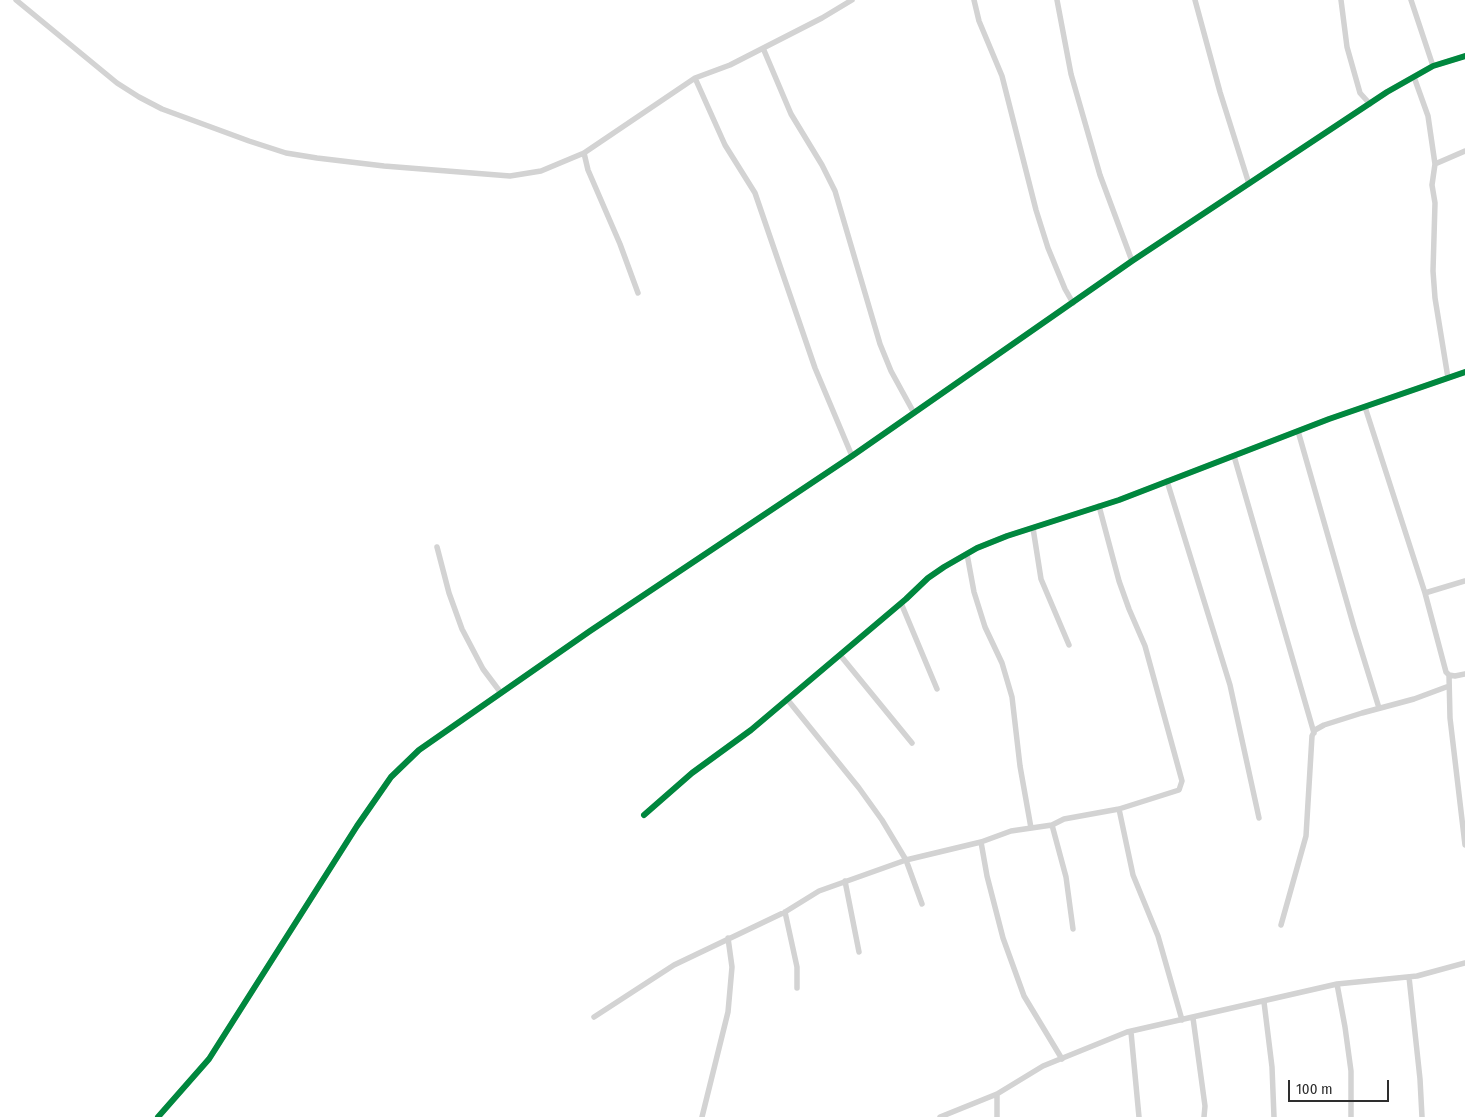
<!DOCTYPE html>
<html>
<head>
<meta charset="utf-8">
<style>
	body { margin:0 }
	#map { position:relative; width:1465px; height:1117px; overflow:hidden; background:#fff; font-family:"Fira Sans Condensed",sans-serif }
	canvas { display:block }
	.scale { position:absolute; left:1288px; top:1080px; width:101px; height:22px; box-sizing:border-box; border:2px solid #2e2e2e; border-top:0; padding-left:6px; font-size:15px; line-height:18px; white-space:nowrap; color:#2e2e2e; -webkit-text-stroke:4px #fff; paint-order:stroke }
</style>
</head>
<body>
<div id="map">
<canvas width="1465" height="1117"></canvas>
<div class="scale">100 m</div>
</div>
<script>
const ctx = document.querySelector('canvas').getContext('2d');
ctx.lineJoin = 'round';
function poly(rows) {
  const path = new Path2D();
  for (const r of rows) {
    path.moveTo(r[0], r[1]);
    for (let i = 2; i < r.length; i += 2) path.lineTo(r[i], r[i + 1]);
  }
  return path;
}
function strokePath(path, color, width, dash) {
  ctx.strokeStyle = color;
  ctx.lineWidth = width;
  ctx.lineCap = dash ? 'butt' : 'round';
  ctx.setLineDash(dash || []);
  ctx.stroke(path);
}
const minor = poly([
	[16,0,117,83,139,97,162,109,249,141,286,153,317,158,384,166,510,176,541,171,584,153,695,78,730,65,822,18,852,0],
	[974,0,979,21,1002,76,1036,210,1048,248,1065,289,1073,303],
	[1057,0,1071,74,1100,175,1132,261],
	[1195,0,1220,92,1249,184],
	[1341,0,1347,47,1360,93,1370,104],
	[1411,0,1433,66],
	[763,48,791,114,822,165,835,191,880,344,891,371,914,413],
	[1414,77,1428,116,1435,164,1465,151],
	[695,78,725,145,755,193,815,368,852,456],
	[584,153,588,170,620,244,638,293],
	[1435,164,1432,185,1435,203,1433,271,1435,298,1448,378],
	[1365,407,1425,593,1446,672,1449,675,1455,676,1465,674],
	[1298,431,1354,627,1379,708],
	[1234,456,1314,733],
	[1167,481,1230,685,1259,818],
	[1033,528,1041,579,1069,645],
	[437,547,449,593,462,629,483,669,501,693],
	[967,554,974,592,985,627,1002,663,1012,697,1020,766,1031,828],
	[1425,593,1465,581],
	[901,603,937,689],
	[840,655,912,743],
	[1449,675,1450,718,1465,845],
	[787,699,859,788,882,820,906,860,922,904],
	[1119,809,1133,875,1158,936,1182,1020],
	[644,815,692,773,751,730,906,599,928,578,944,567,977,548,1007,536,1119,500,1329,419,1465,372],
	[1052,825,1066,877,1073,929],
	[981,842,987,876,1003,938,1024,996,1062,1059],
	[845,881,859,952],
	[785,912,797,967,797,988],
	[1281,925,1306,836,1312,736,1315,730,1324,725,1362,713,1414,699,1449,686],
	[1409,977,1420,1079,1422,1117],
	[1337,984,1345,1027,1351,1071,1351,1117],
	[1264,1002,1272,1067,1274,1117],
	[594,1017,674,965,785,912,819,891,906,860,981,842,1011,831,1052,825,1064,819,1119,809,1179,790,1182,781,1145,646,1129,609,1119,581,1099,506],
	[1193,1018,1205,1106,1204,1117],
	[1131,1032,1139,1117],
	[158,1117,209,1059,357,826,391,777,419,750,590,631,852,456,1132,261,1387,92,1433,66,1465,56],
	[702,1117,728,1012,732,967,728,938],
	[940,1117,997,1094,1043,1066,1127,1032,1337,984,1417,976,1465,963],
	[997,1117,997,1094]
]);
const cycleway = poly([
	[644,815,692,773,751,730,906,599,928,578,944,567,977,548,1007,536,1119,500,1329,419,1465,372],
	[158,1117,209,1059,357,826,391,777,419,750,590,631,852,456,1132,261,1387,92,1433,66,1465,56]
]);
strokePath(minor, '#d3d3d3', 5.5);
strokePath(cycleway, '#00873e', 6);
</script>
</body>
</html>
